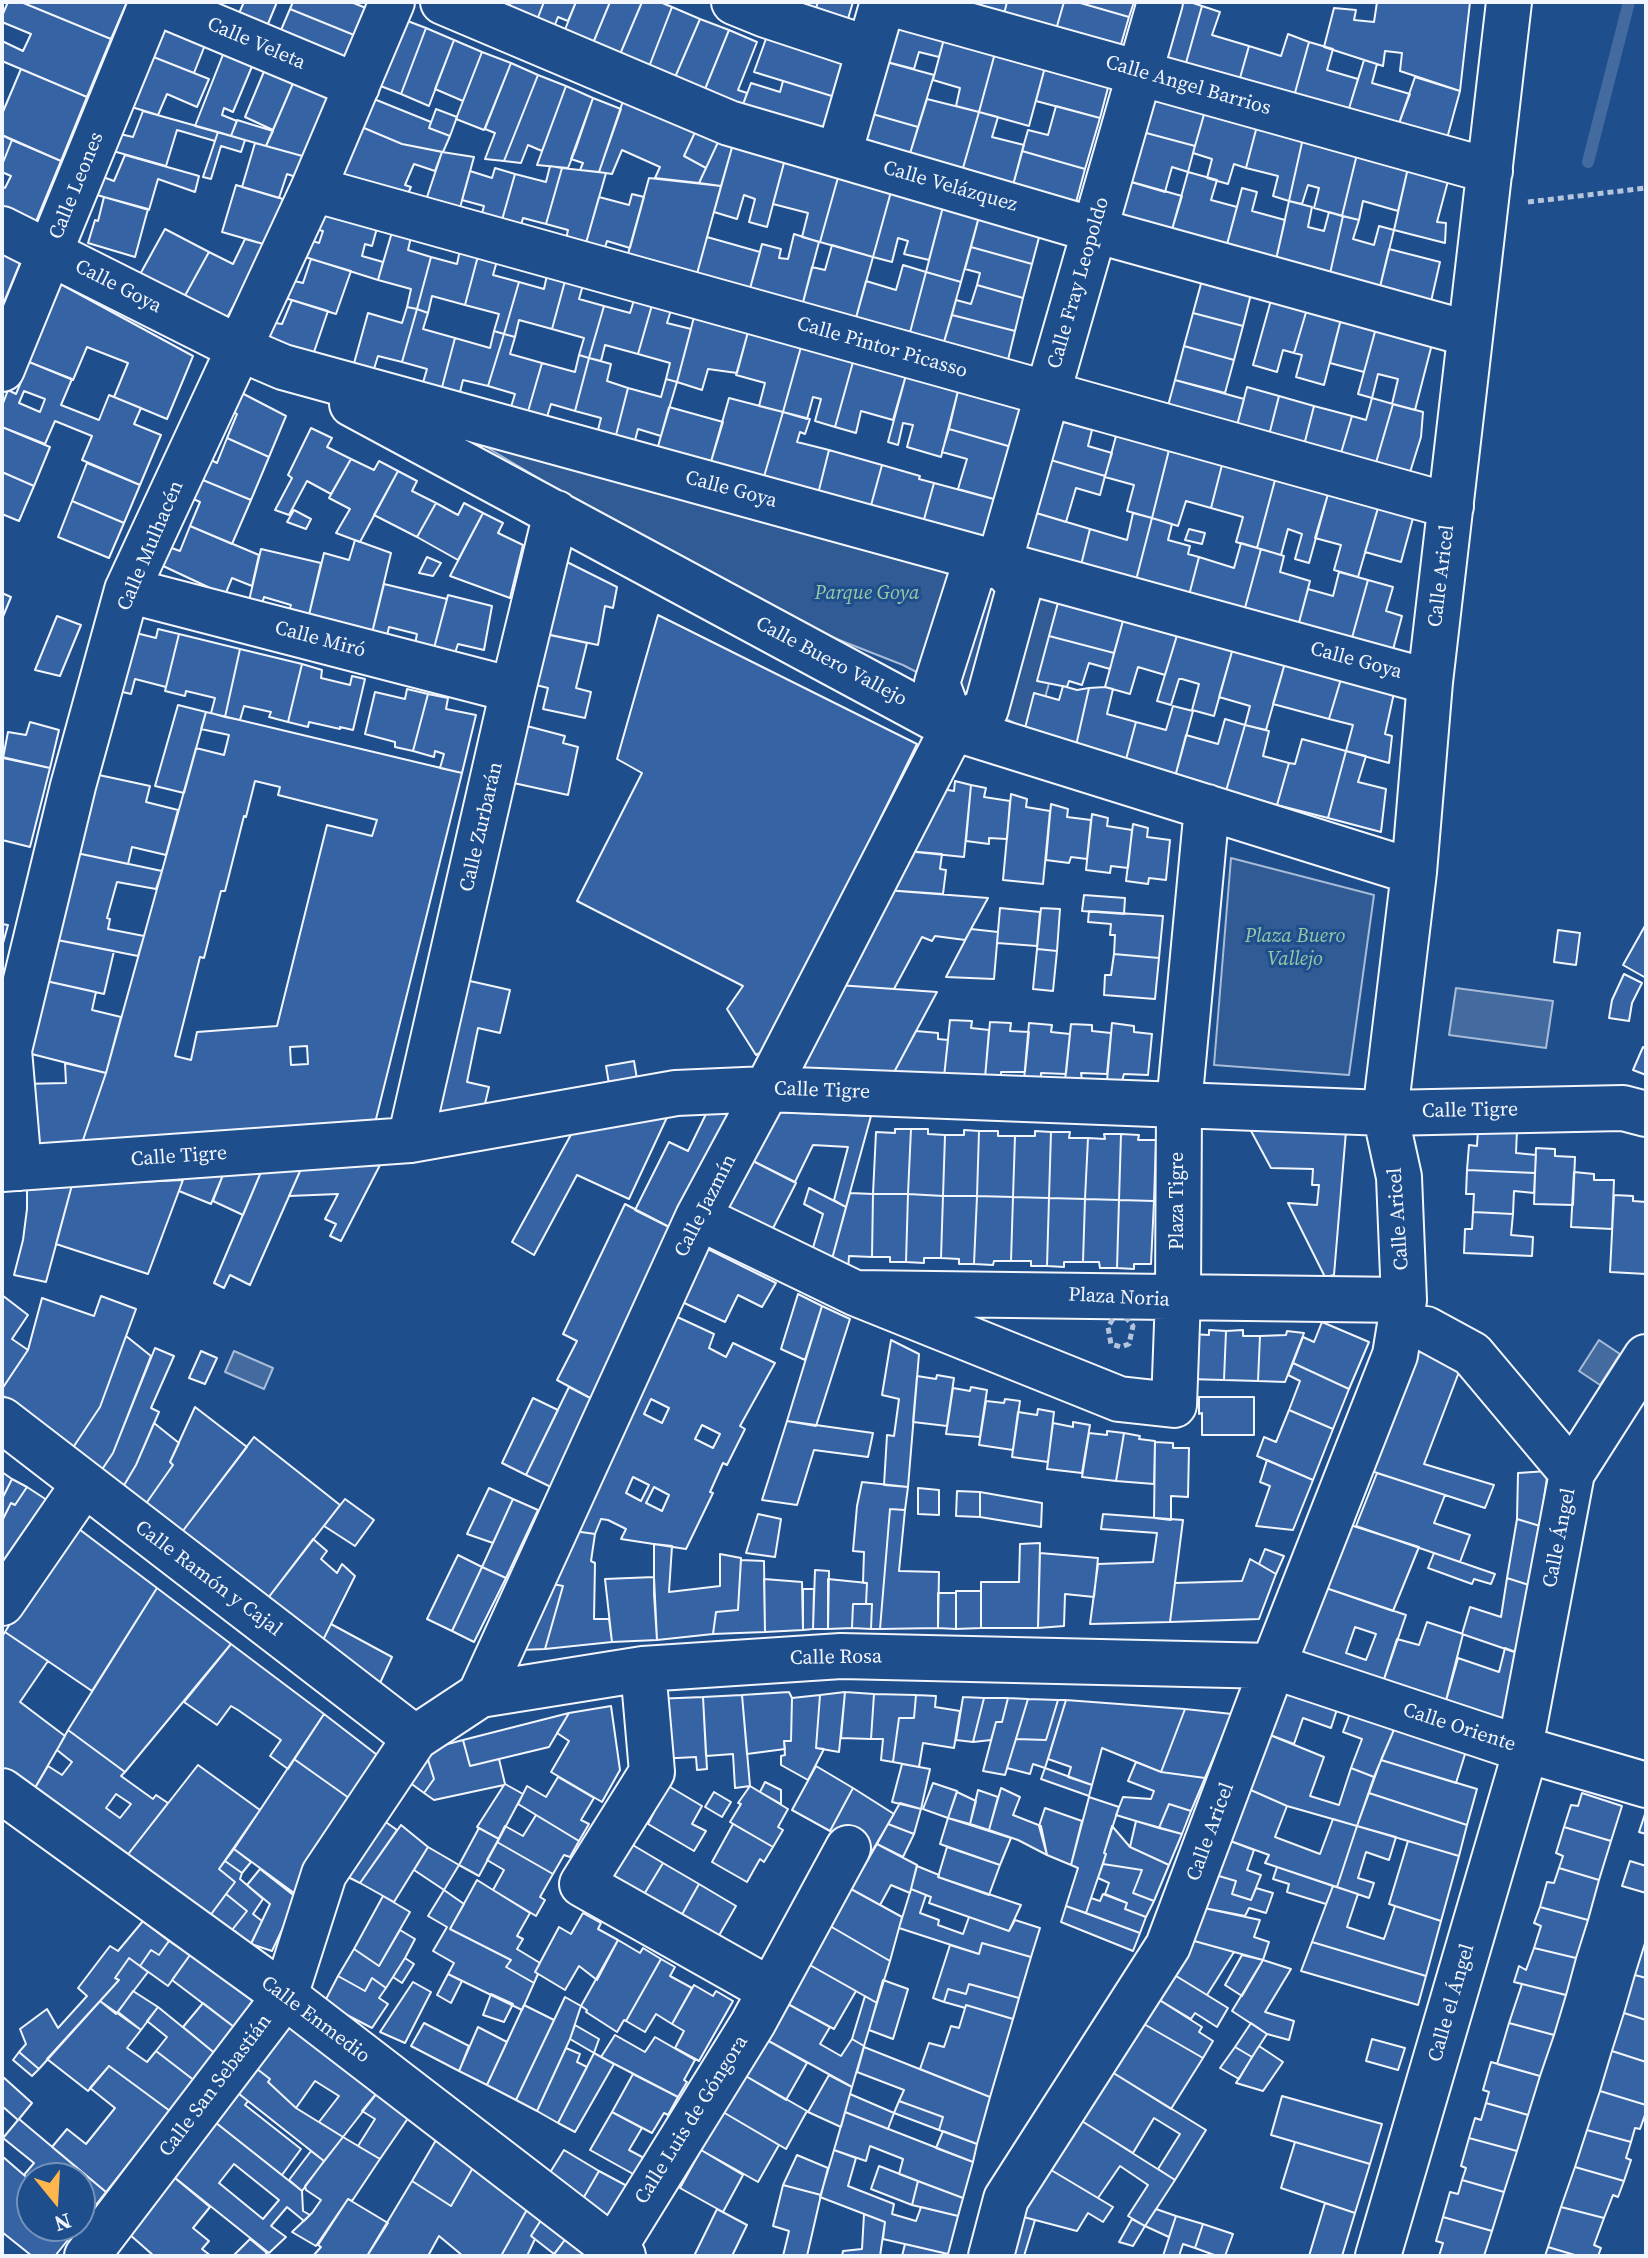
<!DOCTYPE html>
<html>
<head>
<meta charset="utf-8">
<style>
	body { margin:0 }
	#map { position:relative; width:1648px; height:2258px; overflow:hidden; background:#1f4e8c; font-family:"Source Serif 4",serif }
	canvas { display:block }
	.frame { position:absolute; inset:0; border:4px solid #f2f6ff; pointer-events:none }
	.north { position:absolute; left:16px; top:2162px; width:80px; height:80px; box-sizing:border-box; background:#1f4e8c; border:2px solid #7391ba; border-radius:50%; rotate:162deg; font-size:22px; font-weight:700; line-height:32px; text-align:center; color:#f2f6ff }
	.north::after { content:''; display:block; margin:auto; width:28px; height:36px; background:#ffb74d; clip-path:polygon(50% 0,100% 100%,50% 72%,0 100%) }
</style>
</head>
<body>
<div id="map">
<canvas width="1648" height="2258"></canvas>
<div class="frame"></div>
<div class="north">N</div>
</div>
<script>
const ctx = document.querySelector('canvas').getContext('2d');
ctx.lineJoin = 'round';
function fill(path, color) {
  ctx.fillStyle = color;
  ctx.fill(path, 'evenodd');
}
function poly(rows) {
  const path = new Path2D();
  for (const r of rows) {
    path.moveTo(r[0], r[1]);
    for (let i = 2; i < r.length; i += 2) path.lineTo(r[i], r[i + 1]);
  }
  return path;
}
function strokePath(path, color, width, dash) {
  ctx.strokeStyle = color;
  ctx.lineWidth = width;
  ctx.lineCap = dash ? 'butt' : 'round';
  ctx.setLineDash(dash || []);
  ctx.stroke(path);
}
function drawText(font, color, halo, rows, align = 'center') {
  ctx.font = font + ' "Source Serif 4",serif';
  ctx.lineWidth = 6;
  ctx.setLineDash([]);
  ctx.textBaseline = 'middle';
  ctx.strokeStyle = halo;
  ctx.fillStyle = color;
  for (const [text, x, y, turn = 0] of rows) {
    ctx.save();
    ctx.translate(x, y);
    ctx.rotate((+turn || 0) * Math.PI / 180);
    ctx.textAlign = isNaN(turn) ? turn : align;
    if (halo) ctx.strokeText(text, 0, 0);
    ctx.fillText(text, 0, 0);
    ctx.restore();
  }
}
const built = poly([
	[439,419,1072,600,1035,734,903,665,778,616,599,514,439,419],
	[1231,858,1374,895,1349,1075,1214,1065,1231,858]
]);
const water = poly([
	[1456,988,1553,1001,1546,1048,1449,1035,1456,988],
	[1599,1340,1620,1354,1600,1385,1579,1371,1599,1340],
	[234,1351,273,1368,264,1389,225,1372,234,1351]
]);
const stream = poly([
	[1588,162,1629,2]
]);
const building = poly([
	[8,2,21,2,111,39,87,97,2,61,2,41,23,51,31,34,2,22,2,16,8,2],
	[21,2,127,2,111,39,21,2],
	[244,2,277,2,265,31,236,20,244,2],
	[293,2,351,2,366,8,354,35,290,9,293,2],
	[511,2,544,2,535,25,506,13,511,2],
	[544,2,576,2,568,21,558,17,552,32,535,25,544,2],
	[576,2,610,2,591,48,562,37,576,2],
	[610,2,642,2,618,59,591,48,610,2],
	[642,2,660,2,672,7,647,72,618,59,642,2],
	[779,2,818,2,814,14,779,2],
	[818,2,853,2,847,22,814,14,818,2],
	[952,2,1007,2,1003,18,952,2],
	[1007,2,1064,2,1055,33,1003,18,1007,2],
	[1064,2,1077,2,1129,17,1119,51,1055,33,1064,2],
	[1077,2,1134,2,1129,17,1077,2],
	[1176,2,1190,2,1202,6,1184,70,1149,60,1176,2],
	[1377,2,1470,2,1460,91,1400,71,1402,53,1385,51,1383,66,1324,47,1334,8,1356,10,1354,20,1374,22,1377,2],
	[1202,6,1220,12,1212,35,1249,46,1238,85,1184,70,1202,6],
	[672,7,700,19,673,82,647,72,672,7],
	[290,9,354,35,343,64,278,37,290,9],
	[700,19,729,30,703,94,673,82,700,19],
	[405,20,426,28,401,94,373,83,405,20],
	[879,21,944,39,939,57,919,52,914,69,868,57,879,21],
	[158,26,205,45,194,73,146,54,158,26],
	[426,28,454,40,429,106,401,94,426,28],
	[729,30,757,42,738,90,747,93,741,110,703,94,729,30],
	[1288,34,1309,42,1293,100,1238,85,1249,46,1281,56,1288,34],
	[767,36,846,58,835,97,754,72,767,36],
	[944,39,995,53,979,112,956,106,960,88,933,80,944,39],
	[454,40,482,52,463,101,435,89,454,40],
	[1309,42,1333,49,1327,70,1358,79,1347,115,1293,100,1309,42],
	[224,52,253,64,233,112,224,108,222,115,237,121,231,136,195,126,224,52],
	[482,52,511,63,484,130,456,119,482,52],
	[995,53,1045,67,1029,126,979,112,995,53],
	[146,54,209,79,197,107,167,94,158,115,125,105,146,54],
	[868,57,934,75,918,127,855,109,868,57],
	[1364,60,1377,64,1372,83,1410,94,1397,129,1347,115,1364,60],
	[511,63,538,75,504,161,485,159,495,133,485,129,511,63],
	[1045,67,1109,84,1100,118,1036,101,1045,67],
	[21,69,87,97,61,161,2,135,2,114,21,69],
	[265,69,294,81,273,130,245,117,265,69],
	[538,75,566,86,542,151,528,145,521,163,504,161,538,75],
	[1415,77,1460,91,1446,142,1397,129,1415,77],
	[294,81,331,96,306,157,266,146,294,81],
	[783,81,835,97,824,134,741,110,751,83,780,92,783,81],
	[566,86,593,98,576,148,568,168,537,165,566,86],
	[1145,94,1205,111,1195,146,1135,130,1145,94],
	[369,97,431,122,429,128,450,136,443,152,402,144,357,125,369,97],
	[593,98,621,109,599,172,580,170,583,163,571,159,593,98],
	[624,98,697,128,684,156,706,168,699,183,655,178,660,167,622,150,612,174,599,172,624,98],
	[927,99,979,112,961,175,908,160,927,99],
	[1056,106,1100,118,1085,169,1022,151,1028,130,1048,135,1056,106],
	[436,109,457,117,450,136,429,128,436,109],
	[855,109,918,127,908,160,846,143,855,109],
	[143,111,218,132,215,141,177,130,166,166,113,151,120,134,133,137,143,111],
	[1205,111,1257,126,1246,168,1234,164,1228,184,1207,178,1212,159,1193,153,1205,111],
	[979,112,998,117,992,137,1024,145,1012,189,961,175,979,112],
	[237,120,273,131,266,146,231,136,237,120],
	[357,125,402,144,442,152,435,171,414,164,405,185,411,187,405,200,333,180,357,125],
	[1257,126,1303,138,1289,201,1273,196,1278,176,1246,168,1257,126],
	[697,128,720,138,706,168,684,156,697,128],
	[1135,130,1195,146,1188,172,1172,167,1165,192,1121,179,1135,130],
	[218,132,245,140,241,152,221,146,211,179,203,177,218,132],
	[2,135,12,140,2,165,2,135],
	[720,138,733,144,721,186,699,183,720,138],
	[1303,138,1357,154,1342,216,1314,208,1319,188,1308,185,1302,204,1289,201,1303,138],
	[12,140,61,161,35,224,2,208,2,186,5,188,11,176,2,172,2,165,12,140],
	[255,143,306,157,299,178,287,174,279,198,242,187,255,143],
	[733,144,785,159,767,227,749,222,755,199,744,195,737,219,714,212,733,144],
	[1022,151,1085,169,1075,206,1012,189,1022,151],
	[442,152,474,157,458,215,424,206,442,152],
	[1357,154,1408,168,1398,211,1363,201,1359,220,1342,216,1357,154],
	[125,155,199,176,195,192,158,179,149,210,97,195,103,177,114,181,125,155],
	[785,159,839,174,820,242,802,237,808,213,773,204,785,159],
	[550,166,562,168,546,224,523,218,519,232,500,227,515,174,546,182,550,166],
	[495,168,515,174,500,227,480,221,484,206,462,200,470,171,492,178,495,168],
	[562,168,606,173,584,250,565,244,568,230,546,224,562,168],
	[1408,168,1448,181,1437,222,1446,223,1445,243,1394,230,1408,168],
	[1188,172,1217,180,1211,200,1237,207,1226,248,1171,233,1188,172],
	[839,174,892,188,873,257,820,242,839,174],
	[649,178,721,186,695,281,626,261,649,178],
	[1121,179,1182,196,1171,233,1110,216,1121,179],
	[236,185,283,199,267,245,222,232,236,185],
	[892,188,944,203,929,260,904,254,908,241,898,238,892,262,873,257,892,188],
	[1242,188,1257,192,1252,211,1285,220,1275,264,1226,248,1242,188],
	[632,194,644,197,630,248,607,241,603,254,584,250,599,197,629,205,632,194],
	[104,197,148,209,135,257,88,243,95,220,98,221,104,197],
	[1289,201,1312,207,1308,227,1324,231,1329,212,1343,216,1329,278,1275,264,1289,201],
	[944,203,980,213,961,282,926,272,944,203],
	[980,213,1041,230,1032,264,971,247,980,213],
	[323,214,377,228,372,246,365,244,362,256,383,262,378,280,302,256,309,240,319,243,323,231,315,229,323,214],
	[1343,216,1359,220,1353,239,1374,245,1379,226,1394,230,1379,291,1329,278,1343,216],
	[165,229,209,252,182,301,138,278,165,229],
	[392,232,411,237,408,250,431,257,417,309,407,307,411,289,378,280,392,232],
	[794,234,819,242,801,310,748,296,762,244,781,249,779,258,788,259,794,234],
	[707,237,760,252,748,296,695,281,707,237],
	[245,239,267,245,224,323,182,301,209,252,233,264,245,239],
	[832,245,873,257,854,325,801,310,812,267,825,270,832,245],
	[2,247,23,256,2,307,2,247],
	[971,247,1032,264,1023,298,977,285,980,273,965,269,971,247],
	[1389,249,1440,262,1430,306,1379,291,1389,249],
	[460,250,478,256,465,305,432,296,428,313,417,309,431,257,457,264,460,250],
	[478,256,497,261,493,275,519,282,504,334,494,331,499,314,465,305,478,256],
	[311,259,351,271,336,314,282,297,290,280,303,283,311,259],
	[903,265,926,272,908,340,854,325,866,281,896,290,903,265],
	[926,272,961,282,942,349,908,340,926,272],
	[547,275,565,281,552,329,519,320,515,337,504,334,519,282,544,289,547,275],
	[1202,280,1251,294,1243,326,1193,313,1202,280],
	[55,281,193,356,167,419,114,397,128,363,87,347,73,380,22,359,55,281],
	[565,281,583,285,579,299,604,306,589,358,579,355,584,338,552,329,565,281],
	[977,285,1023,298,1015,331,952,315,956,300,971,304,977,285],
	[292,300,328,311,313,355,260,341,269,322,282,324,292,300],
	[634,300,652,305,638,354,605,345,601,361,589,358,604,306,630,313,634,300],
	[1271,300,1307,309,1294,353,1283,350,1277,372,1253,365,1271,300],
	[652,305,671,310,667,323,691,329,677,382,666,379,670,363,638,354,652,305],
	[407,307,417,309,402,362,378,356,373,372,353,367,368,313,402,323,407,307],
	[417,309,428,313,423,329,455,338,441,391,422,386,427,369,402,362,417,309],
	[1307,309,1341,319,1324,385,1296,377,1302,355,1294,353,1307,309],
	[1193,313,1243,326,1234,360,1184,346,1193,313],
	[952,315,1015,331,1006,368,942,349,952,315],
	[694,317,748,332,737,373,708,369,702,390,677,382,694,317],
	[1341,319,1376,328,1364,372,1330,363,1341,319],
	[1376,328,1432,344,1415,410,1392,404,1398,379,1378,374,1372,398,1358,394,1376,328],
	[494,331,504,334,488,386,463,380,459,396,441,391,455,338,490,348,494,331],
	[748,332,801,347,783,412,759,406,765,383,736,375,748,332],
	[504,334,515,337,510,354,542,363,527,415,510,410,515,394,488,386,504,334],
	[1184,346,1234,360,1225,393,1175,380,1184,346],
	[801,347,853,362,835,427,815,421,821,399,813,397,807,419,783,412,801,347],
	[579,355,589,358,575,411,551,404,546,420,527,415,542,363,575,372,579,355],
	[589,358,611,364,607,381,628,388,615,439,597,434,601,418,575,411,589,358],
	[29,362,72,379,61,405,99,420,109,395,141,408,134,424,161,435,140,485,82,460,92,436,55,421,45,444,2,427,2,406,8,390,16,394,29,362],
	[24,391,45,399,40,412,19,403,24,391],
	[853,362,906,375,893,420,861,411,856,433,835,427,853,362],
	[906,375,958,391,941,457,907,447,913,425,903,423,898,445,888,442,906,375],
	[666,379,677,382,661,436,638,429,634,444,615,439,628,388,661,397,666,379],
	[1175,380,1244,399,1235,433,1166,413,1175,380],
	[1247,387,1279,396,1267,443,1235,433,1247,387],
	[236,390,286,416,269,457,227,438,237,414,228,409,236,390],
	[958,391,1026,410,1015,448,949,429,958,391],
	[1279,396,1314,406,1302,453,1267,443,1279,396],
	[729,398,783,412,763,480,710,465,729,398],
	[1372,398,1393,404,1373,473,1338,463,1352,416,1366,420,1372,398],
	[1393,404,1423,412,1421,437,1407,482,1373,473,1393,404],
	[1314,406,1352,416,1338,463,1302,453,1314,406],
	[669,407,723,422,710,465,657,450,669,407],
	[783,412,810,419,805,434,800,432,797,442,829,450,818,494,763,480,783,412],
	[1049,418,1092,430,1088,446,1112,453,1105,476,1037,456,1049,418],
	[2,427,50,447,34,486,2,472,2,427],
	[311,428,332,438,327,447,351,459,331,494,307,481,289,515,275,510,292,478,288,475,311,428],
	[949,429,1015,448,1001,501,958,489,967,459,942,452,949,429],
	[1116,436,1169,450,1152,518,1127,511,1134,485,1105,477,1116,436],
	[227,438,269,457,251,500,198,478,207,458,217,463,227,438],
	[829,450,882,465,870,509,818,494,829,450],
	[1169,450,1222,465,1211,508,1186,501,1178,526,1152,518,1169,450],
	[1037,456,1105,476,1100,495,1076,488,1066,522,1023,509,1037,456],
	[351,459,374,470,379,461,398,471,360,542,336,533,350,509,329,498,351,459],
	[87,463,140,485,124,523,72,501,87,463],
	[882,465,920,476,919,479,934,483,923,523,870,509,882,465],
	[1222,465,1275,480,1257,548,1236,542,1243,517,1211,508,1222,465],
	[398,471,417,481,412,491,436,503,417,537,374,515,398,471],
	[2,472,34,486,19,521,2,514,2,472],
	[198,478,251,500,232,544,190,526,200,502,189,497,198,478],
	[1275,480,1328,494,1309,563,1295,559,1302,534,1288,529,1281,555,1257,548,1275,480],
	[934,483,1001,501,990,541,923,523,934,483],
	[1328,494,1378,508,1358,577,1334,570,1341,545,1315,538,1328,494],
	[72,501,124,523,109,558,58,537,72,501],
	[436,503,458,515,464,503,483,513,458,560,417,537,436,503],
	[1378,508,1413,518,1401,562,1365,552,1378,508],
	[1023,509,1090,529,1080,569,1012,549,1023,509],
	[294,510,311,519,306,529,287,522,294,510],
	[483,513,503,523,498,533,523,545,510,598,450,576,483,513],
	[1133,513,1152,518,1135,584,1080,569,1090,529,1127,540,1133,513],
	[1152,518,1172,524,1168,540,1190,546,1188,554,1199,557,1188,599,1135,584,1152,518],
	[190,526,259,555,252,586,232,578,225,595,161,565,169,547,180,551,190,526],
	[1189,529,1205,533,1202,544,1185,540,1189,529],
	[355,540,391,553,372,633,308,619,324,553,349,560,355,540],
	[1241,543,1261,549,1243,615,1188,599,1199,557,1234,568,1241,543],
	[261,549,321,563,308,619,288,614,291,605,264,597,261,607,248,605,261,549],
	[1261,549,1284,556,1280,572,1310,581,1297,630,1243,615,1261,549],
	[427,557,441,563,433,576,419,573,427,557],
	[561,559,617,587,613,608,605,606,598,645,546,634,561,559],
	[1339,572,1368,580,1350,645,1297,630,1308,589,1333,596,1339,572],
	[1368,580,1393,587,1386,611,1402,616,1391,657,1350,645,1368,580],
	[384,584,447,599,434,648,415,644,417,634,389,627,387,636,372,633,384,584],
	[2,593,11,597,2,619,2,593],
	[448,595,492,606,484,650,458,644,455,653,434,648,448,595],
	[1059,599,1124,617,1114,653,1049,636,1059,599],
	[658,615,917,744,767,1049,756,1055,727,1009,743,986,577,901,642,773,617,759,658,615],
	[57,616,81,625,60,676,35,670,57,616],
	[1124,617,1178,632,1165,675,1138,667,1130,694,1105,687,1124,617],
	[158,629,179,634,166,687,135,679,131,694,110,689,136,633,156,638,158,629],
	[536,632,587,643,576,688,591,692,585,718,543,709,548,688,532,684,536,632],
	[1178,632,1233,648,1214,716,1192,710,1199,684,1182,679,1179,679,1171,705,1157,701,1178,632],
	[179,634,240,649,225,717,211,713,215,698,186,691,185,696,165,691,179,634],
	[1049,636,1114,653,1110,669,1089,663,1082,685,1069,681,1067,687,1037,681,1049,636],
	[1233,648,1285,663,1266,730,1245,725,1250,706,1219,697,1233,648],
	[240,649,302,664,288,722,269,717,271,712,244,706,240,720,225,717,240,649],
	[1285,663,1341,679,1329,719,1273,704,1285,663],
	[302,664,322,670,321,678,350,685,352,676,365,679,353,730,340,727,340,729,309,722,308,727,288,722,302,664],
	[1341,679,1394,693,1385,734,1392,736,1389,763,1346,751,1353,725,1329,719,1341,679],
	[1063,686,1077,690,1089,688,1075,750,1023,736,1034,693,1059,700,1063,686],
	[1105,687,1113,689,1107,714,1136,722,1125,763,1075,750,1089,688,1105,687],
	[407,689,428,694,413,751,395,747,395,742,365,734,375,692,405,699,407,689],
	[428,694,448,698,446,709,476,715,462,773,440,768,444,754,435,751,434,757,413,751,428,694],
	[178,705,206,712,184,793,155,786,178,705],
	[1173,706,1193,711,1175,777,1125,763,1136,722,1166,730,1173,706],
	[206,712,462,773,375,1123,82,1143,106,1073,196,748,224,755,229,735,201,729,206,712],
	[255,781,280,787,278,795,377,820,372,836,327,825,277,1026,197,1032,191,1060,175,1056,200,957,204,958,221,891,225,891,244,816,246,817,255,781],
	[307,1046,308,1064,291,1065,290,1047,307,1046],
	[1225,719,1245,725,1226,791,1175,777,1186,735,1218,744,1225,719],
	[30,722,59,730,50,768,3,758,8,732,26,735,30,722],
	[523,725,565,736,563,743,578,747,568,795,500,780,523,725],
	[1245,725,1269,731,1263,756,1289,763,1277,805,1226,791,1245,725],
	[1302,739,1346,751,1328,818,1277,805,1289,763,1295,764,1302,739],
	[1346,751,1366,756,1358,782,1386,789,1381,832,1328,818,1346,751],
	[2,757,50,768,30,847,2,840,2,757],
	[85,772,150,786,146,802,178,810,166,855,132,847,128,864,67,851,85,772],
	[955,781,971,785,964,857,906,851,936,788,954,791,955,781],
	[971,785,986,788,984,797,1010,801,1007,839,989,838,989,844,966,841,971,785],
	[1011,794,1027,799,1026,807,1050,811,1043,884,1003,880,1011,794],
	[1051,804,1068,809,1067,817,1091,820,1087,859,1071,857,1069,863,1046,860,1051,804],
	[1092,814,1108,818,1107,826,1132,830,1128,868,1111,866,1110,873,1086,870,1092,814],
	[1133,824,1148,828,1147,837,1170,840,1166,880,1149,878,1148,884,1126,881,1133,824],
	[67,851,162,871,156,889,117,882,107,918,110,919,108,929,144,936,138,956,47,938,67,851],
	[907,851,942,854,940,869,946,870,943,894,885,890,893,875,902,876,907,851],
	[885,890,988,898,965,940,935,936,932,941,922,937,894,989,838,985,885,890],
	[1084,895,1125,898,1124,914,1082,911,1084,895],
	[1000,908,1040,912,1037,946,997,943,1000,908],
	[1041,908,1060,909,1057,951,1037,949,1041,908],
	[1089,911,1163,916,1159,958,1114,954,1115,935,1110,935,1111,924,1088,922,1089,911],
	[2,924,8,925,2,947,2,924],
	[1646,924,1646,978,1623,965,1646,924],
	[971,929,998,932,994,979,946,977,971,929],
	[1558,930,1580,933,1576,965,1554,962,1558,930],
	[47,938,114,951,104,994,37,979,47,938],
	[1037,949,1057,951,1053,991,1033,989,1037,949],
	[1114,954,1159,958,1155,999,1104,995,1105,975,1111,975,1114,954],
	[1624,974,1642,983,1632,1003,1629,1021,1609,1018,1612,1000,1624,974],
	[37,979,96,992,92,1010,121,1017,106,1073,20,1051,37,979],
	[461,979,510,990,500,1033,478,1028,467,1082,489,1087,484,1108,431,1115,461,979],
	[838,985,937,992,892,1076,794,1074,838,985],
	[950,1020,972,1021,971,1028,989,1030,985,1078,944,1077,950,1020],
	[990,1022,1011,1023,1010,1031,1029,1032,1025,1072,1001,1072,1001,1078,985,1078,990,1022],
	[1029,1023,1052,1025,1051,1032,1070,1034,1066,1074,1041,1073,1041,1079,1024,1080,1029,1023],
	[1112,1023,1134,1026,1134,1032,1152,1034,1148,1075,1124,1074,1122,1081,1107,1081,1112,1023],
	[1071,1024,1092,1025,1092,1031,1111,1033,1107,1074,1081,1073,1082,1080,1065,1080,1071,1024],
	[916,1031,938,1033,938,1039,948,1040,944,1077,892,1076,916,1031],
	[1643,1047,1646,1049,1646,1075,1633,1070,1643,1047],
	[634,1061,637,1079,609,1084,606,1066,634,1061],
	[65,1063,106,1073,82,1143,23,1146,21,1084,66,1083,65,1063],
	[708,1110,736,1111,677,1231,635,1210,669,1142,688,1151,708,1110],
	[774,1112,871,1116,846,1207,834,1200,848,1147,813,1145,795,1182,749,1159,774,1112],
	[669,1113,629,1199,577,1175,534,1255,512,1242,573,1131,669,1113],
	[895,1129,911,1129,908,1194,873,1194,876,1132,895,1133,895,1129],
	[911,1129,928,1129,928,1134,945,1135,943,1196,908,1194,911,1129],
	[1250,1129,1346,1131,1334,1275,1325,1277,1288,1203,1317,1205,1319,1185,1312,1185,1313,1169,1271,1168,1250,1129],
	[1478,1129,1517,1130,1516,1153,1536,1155,1535,1173,1467,1170,1469,1145,1477,1146,1478,1129],
	[964,1130,979,1131,977,1196,943,1196,945,1135,964,1135,964,1130],
	[979,1131,998,1131,998,1136,1015,1136,1013,1197,977,1196,979,1131],
	[1035,1131,1051,1132,1049,1198,1013,1197,1015,1136,1035,1136,1035,1131],
	[1051,1132,1070,1132,1069,1138,1088,1138,1085,1199,1049,1198,1051,1132],
	[1104,1134,1121,1134,1119,1200,1085,1199,1088,1138,1105,1139,1104,1134],
	[1121,1134,1139,1135,1138,1140,1156,1140,1154,1201,1119,1200,1121,1134],
	[1536,1148,1555,1149,1555,1156,1575,1157,1573,1205,1534,1204,1536,1148],
	[749,1159,796,1183,767,1240,719,1216,749,1159],
	[380,1165,341,1241,330,1236,336,1224,325,1219,338,1194,289,1196,301,1169,380,1165],
	[187,1168,223,1175,211,1204,179,1191,187,1168],
	[301,1169,250,1285,230,1275,224,1288,214,1283,261,1172,301,1169],
	[1467,1170,1535,1173,1534,1193,1514,1191,1513,1214,1473,1212,1474,1194,1466,1194,1467,1170],
	[261,1172,243,1215,213,1201,223,1175,261,1172],
	[1574,1172,1594,1174,1594,1180,1614,1180,1612,1229,1571,1227,1574,1172],
	[183,1180,148,1274,56,1244,72,1185,183,1180],
	[72,1185,46,1282,14,1275,23,1240,27,1209,27,1187,72,1185],
	[809,1188,846,1207,829,1270,809,1261,823,1214,804,1204,809,1188],
	[850,1193,873,1194,872,1257,849,1256,848,1271,829,1270,850,1193],
	[873,1194,908,1194,906,1262,890,1262,890,1257,872,1257,873,1194],
	[908,1194,943,1196,941,1258,924,1258,924,1263,906,1262,908,1194],
	[1614,1195,1633,1196,1633,1201,1646,1202,1646,1274,1610,1272,1614,1195],
	[943,1196,977,1196,974,1264,959,1264,959,1259,941,1258,943,1196],
	[977,1196,1013,1197,1011,1261,994,1261,993,1265,974,1264,977,1196],
	[1013,1197,1049,1198,1047,1266,1031,1266,1031,1261,1011,1261,1013,1197],
	[1049,1198,1085,1199,1083,1262,1064,1262,1064,1267,1047,1266,1049,1198],
	[1085,1199,1119,1200,1117,1268,1100,1268,1099,1262,1083,1262,1085,1199],
	[1119,1200,1154,1201,1151,1264,1134,1264,1134,1269,1117,1268,1119,1200],
	[625,1204,677,1231,594,1400,557,1380,577,1341,563,1334,625,1204],
	[1473,1212,1513,1214,1511,1235,1533,1237,1532,1256,1464,1253,1465,1229,1472,1229,1473,1212],
	[706,1248,776,1283,762,1307,738,1295,725,1322,680,1301,706,1248],
	[798,1294,822,1306,805,1360,781,1349,798,1294],
	[2,1295,28,1315,12,1339,28,1350,2,1389,2,1295],
	[101,1296,136,1309,100,1407,72,1449,2,1395,2,1389,28,1350,42,1298,94,1316,101,1296],
	[822,1306,850,1319,816,1426,787,1421,822,1306],
	[673,1315,714,1334,709,1348,726,1357,733,1343,775,1363,740,1426,745,1429,727,1465,723,1463,710,1492,713,1493,686,1549,621,1539,626,1529,608,1520,601,1519,595,1534,567,1530,673,1315],
	[651,1399,669,1408,662,1423,644,1414,651,1399],
	[702,1425,720,1434,713,1448,695,1439,702,1425],
	[633,1477,649,1485,641,1501,626,1493,633,1477],
	[654,1487,669,1495,662,1511,646,1503,654,1487],
	[1322,1322,1369,1342,1349,1389,1293,1363,1303,1337,1314,1342,1322,1322],
	[1209,1330,1226,1331,1224,1380,1188,1379,1190,1334,1209,1335,1209,1330],
	[1243,1330,1243,1336,1260,1336,1258,1381,1224,1380,1226,1331,1243,1330],
	[1287,1331,1304,1333,1285,1382,1258,1381,1260,1336,1286,1335,1287,1331],
	[126,1336,151,1356,113,1453,101,1471,72,1449,100,1407,126,1336],
	[1416,1336,1462,1364,1424,1464,1494,1485,1485,1508,1365,1469,1416,1336],
	[891,1340,919,1354,908,1487,884,1485,887,1435,894,1436,899,1399,882,1395,891,1340],
	[155,1348,174,1356,151,1408,159,1412,136,1465,123,1487,101,1471,113,1453,155,1348],
	[201,1351,217,1358,205,1384,189,1378,201,1351],
	[1293,1363,1349,1389,1333,1429,1289,1410,1300,1381,1288,1375,1293,1363],
	[937,1375,954,1378,947,1426,913,1422,917,1376,936,1379,937,1375],
	[569,1387,594,1400,551,1487,526,1475,569,1387],
	[971,1387,987,1390,980,1437,946,1434,953,1388,970,1391,971,1387],
	[1199,1397,1254,1397,1254,1435,1202,1435,1202,1413,1199,1414,1199,1397],
	[533,1398,558,1410,526,1475,502,1463,533,1398],
	[1005,1399,1020,1401,1013,1450,979,1445,986,1401,1004,1403,1005,1399],
	[195,1407,247,1447,182,1532,145,1505,173,1465,170,1462,195,1407],
	[1038,1409,1054,1412,1048,1462,1012,1457,1018,1412,1037,1415,1038,1409],
	[1289,1410,1333,1429,1313,1480,1257,1456,1264,1437,1276,1442,1289,1410],
	[787,1421,873,1433,868,1457,814,1450,797,1505,762,1500,787,1421],
	[1073,1422,1090,1425,1082,1473,1047,1469,1053,1423,1073,1427,1073,1422],
	[154,1423,179,1443,170,1462,173,1465,145,1505,123,1487,136,1465,154,1423],
	[1107,1431,1124,1433,1116,1481,1082,1477,1089,1433,1107,1435,1107,1431],
	[1124,1433,1140,1436,1139,1439,1155,1441,1154,1484,1116,1481,1124,1433],
	[254,1437,340,1505,265,1602,182,1532,254,1437],
	[1155,1442,1173,1443,1173,1448,1189,1448,1188,1497,1171,1496,1171,1520,1154,1518,1155,1442],
	[1267,1460,1313,1480,1293,1530,1256,1526,1270,1486,1260,1482,1267,1460],
	[1548,1471,1540,1526,1517,1519,1518,1473,1548,1471],
	[2,1472,12,1479,2,1499,2,1472],
	[1377,1473,1445,1495,1434,1523,1470,1535,1460,1562,1356,1526,1377,1473],
	[12,1479,27,1487,15,1505,11,1503,2,1521,2,1499,12,1479],
	[862,1482,908,1487,905,1510,890,1509,880,1629,871,1629,872,1604,866,1604,867,1583,863,1583,864,1552,853,1551,857,1506,862,1482],
	[27,1487,50,1502,10,1565,2,1558,2,1521,11,1503,15,1505,27,1487],
	[489,1488,513,1499,493,1543,467,1534,489,1488],
	[918,1488,939,1490,939,1515,918,1514,918,1488],
	[957,1491,980,1492,980,1517,956,1516,957,1491],
	[980,1492,1042,1503,1041,1527,980,1517,980,1492],
	[345,1499,374,1520,355,1546,324,1526,345,1499],
	[513,1499,538,1510,506,1578,482,1567,513,1499],
	[890,1509,905,1510,899,1571,939,1572,938,1628,880,1629,890,1509],
	[758,1514,781,1519,775,1557,746,1553,758,1514],
	[1103,1514,1183,1520,1170,1622,1090,1624,1098,1564,1153,1562,1157,1533,1101,1529,1103,1514],
	[1517,1519,1540,1526,1532,1586,1507,1578,1517,1519],
	[71,1523,157,1588,92,1691,5,1632,71,1523],
	[1344,1523,1419,1547,1393,1611,1320,1586,1344,1523],
	[567,1530,595,1534,591,1561,595,1563,594,1619,609,1619,612,1642,545,1649,563,1586,542,1582,567,1530],
	[313,1539,327,1551,321,1559,337,1573,342,1564,355,1576,318,1650,265,1602,313,1539],
	[1040,1543,1038,1628,981,1628,981,1582,1019,1582,1020,1544,1040,1543],
	[654,1544,672,1546,669,1592,720,1586,720,1554,741,1558,738,1610,716,1612,713,1634,657,1640,654,1594,654,1544],
	[1265,1549,1284,1556,1276,1574,1259,1564,1265,1549],
	[1040,1553,1098,1558,1094,1597,1065,1594,1064,1626,1038,1628,1040,1553],
	[1434,1553,1495,1574,1491,1584,1474,1579,1472,1584,1428,1568,1434,1553],
	[458,1555,482,1567,452,1631,427,1619,458,1555],
	[1250,1559,1276,1574,1259,1619,1170,1622,1175,1583,1242,1581,1250,1559],
	[741,1560,764,1561,765,1632,713,1634,716,1612,738,1610,741,1560],
	[482,1567,506,1578,474,1642,452,1631,482,1567],
	[815,1570,829,1571,828,1629,813,1629,815,1570],
	[654,1577,657,1640,612,1642,605,1579,654,1577],
	[1507,1578,1532,1586,1523,1655,1462,1634,1470,1607,1501,1617,1507,1578],
	[764,1579,802,1582,803,1630,765,1632,764,1579],
	[828,1579,867,1583,866,1604,853,1604,852,1628,828,1629,828,1579],
	[542,1582,563,1586,545,1649,521,1650,542,1582],
	[1320,1586,1406,1615,1381,1688,1293,1657,1320,1586],
	[1355,1627,1376,1634,1366,1660,1346,1653,1355,1627],
	[157,1588,231,1644,125,1772,68,1730,157,1588],
	[803,1589,814,1589,813,1629,803,1630,803,1589],
	[956,1591,981,1591,981,1628,956,1629,956,1591],
	[938,1593,956,1593,956,1629,938,1628,938,1593],
	[853,1604,872,1604,871,1629,852,1628,853,1604],
	[1427,1622,1463,1634,1444,1708,1381,1688,1397,1639,1419,1645,1427,1622],
	[331,1624,392,1657,374,1696,318,1650,331,1624],
	[5,1632,48,1661,20,1702,65,1736,25,1805,2,1788,2,1637,5,1632],
	[231,1644,324,1714,288,1769,270,1756,281,1740,238,1710,231,1706,217,1725,184,1702,231,1644],
	[1505,1648,1523,1655,1505,1729,1444,1708,1458,1658,1499,1672,1505,1648],
	[1282,1682,1339,1703,1331,1728,1303,1718,1294,1744,1265,1733,1282,1682],
	[789,1692,792,1698,791,1741,784,1741,785,1749,747,1754,742,1695,789,1692],
	[845,1692,874,1694,871,1739,841,1738,845,1692],
	[845,1692,839,1752,816,1748,820,1695,845,1692],
	[874,1694,916,1695,914,1718,899,1718,893,1762,881,1760,883,1739,871,1739,874,1694],
	[742,1695,750,1786,735,1788,733,1754,706,1756,703,1697,742,1695],
	[820,1695,816,1748,824,1749,808,1780,781,1765,781,1756,785,1755,784,1741,791,1741,792,1698,820,1695],
	[916,1695,936,1696,935,1707,960,1711,954,1748,923,1743,919,1767,893,1762,899,1718,914,1718,916,1695],
	[703,1697,707,1769,697,1770,696,1757,658,1759,654,1699,703,1697],
	[963,1697,984,1698,973,1742,956,1740,963,1697],
	[984,1698,1008,1698,1002,1722,996,1722,991,1740,973,1742,984,1698],
	[1008,1698,1028,1699,1005,1775,983,1771,996,1722,1002,1722,1008,1698],
	[1028,1699,1058,1700,1046,1740,1016,1739,1028,1699],
	[1058,1700,1066,1700,1045,1768,1033,1764,1030,1774,1007,1768,1016,1739,1046,1740,1058,1700],
	[1066,1700,1185,1709,1161,1772,1102,1748,1092,1785,1068,1777,1071,1767,1048,1759,1066,1700],
	[611,1706,620,1770,602,1802,551,1772,569,1741,557,1733,569,1713,611,1706],
	[1352,1708,1396,1725,1374,1777,1351,1768,1362,1739,1343,1732,1352,1708],
	[1185,1709,1232,1714,1205,1778,1161,1772,1185,1709],
	[569,1713,549,1747,470,1766,463,1740,569,1713],
	[324,1714,385,1761,356,1803,294,1759,324,1714],
	[1396,1725,1466,1751,1456,1783,1381,1760,1396,1725],
	[68,1730,125,1772,121,1776,153,1799,156,1795,168,1803,115,1871,25,1805,48,1766,62,1775,72,1762,57,1750,68,1730],
	[116,1794,131,1804,120,1818,106,1808,116,1794],
	[1265,1733,1324,1757,1310,1796,1339,1805,1351,1768,1374,1777,1357,1826,1287,1806,1244,1787,1265,1733],
	[463,1740,470,1766,499,1759,505,1784,523,1794,499,1839,477,1827,504,1785,434,1800,424,1793,434,1779,425,1750,463,1740],
	[425,1750,434,1779,424,1793,398,1774,425,1750],
	[294,1759,356,1803,294,1893,234,1849,294,1759],
	[1381,1760,1477,1789,1467,1825,1369,1793,1381,1760],
	[1136,1762,1161,1772,1205,1778,1191,1811,1169,1804,1159,1828,1116,1815,1123,1797,1151,1799,1154,1791,1128,1781,1136,1762],
	[902,1764,930,1769,921,1809,892,1802,902,1764],
	[198,1765,260,1810,219,1869,235,1882,198,1932,115,1871,198,1765],
	[816,1766,853,1788,830,1831,792,1810,816,1766],
	[1045,1768,1092,1785,1089,1796,1041,1779,1045,1768],
	[558,1777,594,1798,581,1820,589,1824,579,1841,518,1804,527,1786,546,1797,558,1777],
	[660,1781,702,1806,692,1824,706,1831,694,1851,648,1824,654,1812,646,1807,660,1781],
	[765,1782,781,1790,781,1804,760,1792,765,1782],
	[933,1783,957,1791,948,1818,923,1809,933,1783],
	[750,1786,788,1809,778,1827,783,1830,773,1847,730,1822,741,1804,738,1803,750,1786],
	[1244,1787,1287,1806,1275,1837,1320,1854,1333,1819,1357,1826,1337,1887,1265,1863,1269,1855,1225,1839,1244,1787],
	[853,1788,894,1814,871,1853,830,1831,853,1788],
	[1001,1788,1020,1797,1013,1815,1041,1826,1047,1855,1018,1840,989,1830,1001,1788],
	[978,1790,998,1797,989,1830,970,1824,978,1790],
	[714,1792,731,1802,722,1817,705,1807,714,1792],
	[957,1792,976,1801,970,1824,948,1818,957,1792],
	[1369,1793,1467,1825,1459,1856,1357,1826,1369,1793],
	[1582,1793,1622,1806,1611,1841,1564,1827,1571,1805,1578,1806,1582,1793],
	[1089,1797,1119,1807,1104,1853,1106,1854,1086,1913,1066,1906,1078,1868,1071,1865,1089,1797],
	[900,1803,921,1809,914,1834,888,1824,900,1803],
	[1169,1804,1191,1811,1182,1834,1159,1828,1169,1804],
	[1045,1808,1082,1821,1071,1865,1047,1855,1039,1826,1045,1808],
	[373,1813,397,1830,360,1883,334,1870,373,1813],
	[1645,1814,1646,1814,1646,1834,1639,1832,1645,1814],
	[536,1815,579,1841,570,1857,564,1855,553,1874,497,1842,505,1826,523,1836,536,1815],
	[948,1818,1011,1838,1000,1865,940,1844,948,1818],
	[1136,1821,1182,1834,1169,1865,1130,1847,1136,1821],
	[733,1824,773,1847,764,1862,760,1859,747,1882,712,1862,733,1824],
	[888,1824,914,1834,903,1857,877,1844,888,1824],
	[401,1825,428,1847,394,1902,360,1883,401,1825],
	[1112,1826,1130,1847,1169,1865,1154,1901,1133,1893,1142,1870,1103,1864,1106,1854,1104,1853,1112,1826],
	[1357,1826,1396,1837,1389,1860,1366,1852,1358,1878,1374,1883,1369,1898,1337,1887,1357,1826],
	[1564,1827,1611,1841,1599,1880,1559,1868,1563,1856,1556,1853,1564,1827],
	[479,1828,499,1839,479,1876,459,1865,479,1828],
	[1225,1839,1254,1850,1247,1870,1261,1875,1251,1900,1232,1894,1236,1881,1212,1874,1225,1839],
	[626,1841,663,1863,643,1896,605,1877,626,1841],
	[1408,1841,1459,1856,1441,1921,1389,1904,1408,1841],
	[497,1842,553,1874,540,1897,545,1900,536,1916,493,1890,504,1870,487,1860,497,1842],
	[877,1844,917,1865,910,1893,891,1885,880,1905,851,1889,877,1844],
	[428,1847,459,1865,444,1890,414,1870,428,1847],
	[947,1847,1000,1865,989,1895,938,1877,947,1847],
	[234,1849,251,1862,242,1873,225,1861,234,1849],
	[225,1861,242,1873,240,1879,263,1899,253,1914,262,1921,241,1964,225,1952,236,1932,232,1930,247,1911,226,1894,235,1882,219,1869,225,1861],
	[1630,1861,1646,1866,1646,1893,1622,1886,1630,1861],
	[663,1863,699,1884,680,1918,643,1896,663,1863],
	[1103,1864,1142,1870,1133,1893,1154,1901,1146,1917,1125,1909,1127,1903,1105,1894,1109,1883,1098,1878,1103,1864],
	[917,1866,939,1875,938,1877,1021,1905,1009,1931,929,1903,931,1897,911,1889,917,1866],
	[1277,1867,1333,1886,1326,1904,1287,1892,1289,1884,1273,1879,1277,1867],
	[1559,1868,1599,1880,1588,1920,1540,1907,1547,1882,1554,1883,1559,1868],
	[260,1869,297,1898,272,1951,251,1944,270,1904,247,1885,260,1869],
	[1212,1874,1236,1881,1232,1894,1251,1900,1256,1888,1273,1893,1266,1913,1249,1908,1245,1916,1199,1907,1212,1874],
	[477,1880,530,1913,517,1936,523,1939,517,1949,540,1963,535,1972,538,1974,534,1983,506,1967,511,1960,450,1929,477,1880],
	[699,1884,736,1906,717,1939,680,1918,699,1884],
	[1333,1886,1358,1894,1347,1927,1384,1939,1395,1906,1441,1921,1426,1976,1312,1942,1333,1886],
	[851,1889,902,1917,890,1961,830,1926,851,1889],
	[911,1889,926,1895,920,1913,939,1920,938,1925,963,1934,969,1917,1009,1931,1015,1920,1040,1928,1031,1957,982,1943,979,1954,899,1928,911,1889],
	[444,1890,464,1904,450,1929,511,1960,506,1967,534,1983,522,2010,448,1974,454,1963,433,1951,447,1927,428,1916,444,1890],
	[226,1894,247,1911,232,1930,236,1932,225,1952,198,1932,226,1894],
	[1103,1894,1127,1903,1125,1909,1146,1917,1140,1933,1086,1913,1091,1898,1100,1901,1103,1894],
	[383,1896,410,1912,379,1966,354,1949,383,1896],
	[1066,1906,1140,1933,1133,1951,1061,1922,1066,1906],
	[1199,1907,1260,1920,1254,1937,1269,1942,1263,1960,1187,1939,1199,1907],
	[1540,1907,1588,1920,1576,1958,1534,1948,1541,1926,1534,1923,1540,1907],
	[583,1913,601,1923,598,1929,618,1940,597,1980,579,1966,565,1990,535,1972,559,1927,571,1934,583,1913],
	[143,1921,169,1941,159,1955,151,1950,140,1966,129,1958,115,1978,119,1980,39,2069,19,2052,26,2044,20,2029,47,2009,58,2028,87,1996,78,1988,110,1946,118,1951,143,1921],
	[830,1926,890,1961,877,2003,808,1964,830,1926],
	[400,1930,415,1939,405,1958,386,1988,372,1978,365,1991,338,1976,354,1949,379,1966,400,1930],
	[1187,1939,1234,1952,1207,1995,1168,1971,1187,1939],
	[618,1940,640,1953,643,1948,661,1959,626,2021,624,2020,617,2032,586,2012,587,2010,581,2006,618,1940],
	[1646,1940,1646,1978,1635,1975,1646,1940],
	[169,1941,190,1955,168,1986,140,1966,151,1950,159,1955,169,1941],
	[1312,1942,1426,1976,1418,2005,1301,1971,1312,1942],
	[982,1943,1031,1957,1019,1998,969,1984,966,1994,948,1989,944,2002,933,1998,950,1945,979,1954,982,1943],
	[1534,1948,1576,1958,1566,1995,1514,1982,1519,1966,1526,1970,1534,1948],
	[190,1955,259,2005,238,2030,172,1980,190,1955],
	[1242,1955,1263,1960,1242,1996,1225,1985,1242,1955],
	[129,1958,148,1972,116,2014,100,2001,119,1980,115,1978,129,1958],
	[405,1958,414,1964,402,1983,393,1977,405,1958],
	[661,1959,675,1967,670,1976,692,1988,672,2024,656,2014,645,2032,626,2021,661,1959],
	[1263,1960,1291,1969,1265,2012,1294,2021,1289,2040,1267,2034,1232,2011,1263,1960],
	[808,1964,856,1991,834,2029,786,2003,808,1964],
	[1168,1971,1228,2008,1217,2027,1195,2013,1191,2019,1153,1996,1168,1971],
	[448,1974,462,1981,451,2003,437,1995,448,1974],
	[1635,1975,1646,1978,1646,2020,1624,2013,1635,1975],
	[338,1976,365,1991,372,1978,386,1988,379,1998,388,2004,372,2028,324,2003,338,1976],
	[883,1980,908,1989,893,2039,869,2030,883,1980],
	[413,1982,431,1992,405,2043,380,2032,413,1982],
	[969,1984,1019,1998,1013,2019,966,2005,965,2008,962,2007,944,2002,948,1989,966,1994,969,1984],
	[1522,1984,1566,1995,1554,2035,1509,2023,1522,1984],
	[694,1985,713,1996,716,1991,733,2001,699,2061,675,2048,684,2031,672,2024,694,1985],
	[133,1991,158,2007,141,2030,118,2012,133,1991],
	[491,1994,513,2004,504,2022,483,2015,491,1994],
	[865,1996,877,2003,864,2046,852,2039,865,1996],
	[1153,1996,1202,2027,1199,2032,1213,2041,1203,2058,1137,2020,1153,1996],
	[565,1997,581,2006,570,2039,537,2111,516,2100,565,1997],
	[100,2001,141,2030,127,2048,147,2062,156,2051,195,2081,170,2111,109,2066,88,2091,47,2059,100,2001],
	[203,2003,238,2030,217,2055,183,2027,203,2003],
	[786,2003,830,2027,820,2044,841,2056,852,2039,864,2046,852,2087,765,2039,786,2003],
	[524,2005,554,2020,516,2100,487,2085,524,2005],
	[966,2005,1013,2019,990,2097,920,2069,929,2043,944,2047,951,2026,959,2028,966,2005],
	[158,2007,217,2055,195,2081,156,2051,167,2037,147,2021,158,2007],
	[1624,2013,1646,2020,1646,2062,1612,2051,1624,2013],
	[1137,2020,1203,2058,1171,2109,1107,2069,1137,2020],
	[281,2021,381,2088,343,2137,319,2122,339,2096,315,2081,296,2108,268,2082,270,2079,248,2062,281,2021],
	[424,2023,469,2046,459,2071,411,2046,424,2023],
	[1251,2023,1267,2034,1252,2057,1235,2047,1251,2023],
	[1509,2023,1554,2035,1540,2076,1497,2064,1509,2023],
	[575,2025,599,2039,594,2053,570,2039,575,2025],
	[478,2027,507,2042,487,2085,459,2071,478,2027],
	[615,2035,645,2052,655,2037,695,2060,684,2080,687,2082,678,2097,601,2057,615,2035],
	[765,2039,807,2063,786,2100,744,2075,765,2039],
	[1372,2039,1405,2048,1398,2070,1366,2061,1372,2039],
	[1259,2046,1283,2062,1263,2091,1236,2083,1259,2046],
	[864,2047,990,2097,977,2144,939,2130,943,2117,899,2101,904,2090,857,2072,864,2047],
	[1235,2047,1252,2057,1239,2079,1220,2068,1235,2047],
	[566,2048,580,2054,577,2062,587,2067,558,2123,537,2111,566,2048],
	[1612,2051,1646,2062,1646,2105,1600,2091,1612,2051],
	[19,2052,39,2069,32,2076,13,2060,19,2052],
	[594,2053,614,2064,575,2132,558,2123,594,2053],
	[248,2062,270,2079,268,2082,296,2108,343,2137,324,2161,229,2086,248,2062],
	[1491,2062,1540,2076,1528,2115,1486,2103,1489,2092,1483,2090,1491,2062],
	[109,2066,170,2111,106,2192,52,2147,67,2129,86,2144,115,2108,90,2088,109,2066],
	[1107,2069,1206,2130,1175,2180,1158,2169,1180,2134,1154,2118,1133,2153,1077,2118,1107,2069],
	[633,2074,678,2097,668,2115,664,2113,652,2133,612,2112,633,2074],
	[744,2075,807,2111,786,2149,723,2112,744,2075],
	[829,2075,852,2087,841,2127,808,2112,829,2075],
	[2,2076,32,2103,19,2119,106,2192,81,2224,80,2178,32,2178,32,2182,24,2175,34,2163,3,2138,18,2120,2,2106,2,2076],
	[229,2086,248,2101,245,2105,301,2149,282,2175,206,2115,229,2086],
	[381,2088,413,2111,380,2159,358,2146,375,2119,362,2111,381,2088],
	[1600,2091,1646,2105,1646,2112,1640,2129,1635,2128,1631,2142,1587,2130,1600,2091],
	[850,2094,894,2113,888,2129,845,2112,850,2094],
	[1282,2096,1382,2124,1370,2164,1271,2135,1282,2096],
	[899,2101,943,2117,939,2130,894,2113,899,2101],
	[1486,2103,1528,2115,1517,2151,1469,2138,1475,2118,1481,2120,1486,2103],
	[612,2112,642,2128,629,2150,644,2158,635,2175,590,2150,612,2112],
	[723,2112,779,2145,758,2182,701,2150,723,2112],
	[845,2112,973,2162,963,2198,899,2174,903,2159,870,2146,866,2161,834,2150,845,2112],
	[206,2115,302,2191,303,2211,310,2215,304,2221,287,2207,271,2226,286,2237,269,2253,164,2169,206,2115],
	[234,2164,279,2200,263,2219,219,2183,234,2164],
	[1077,2118,1175,2180,1145,2226,1128,2216,1148,2185,1120,2166,1098,2198,1046,2167,1077,2118],
	[1587,2130,1631,2142,1626,2158,1631,2160,1624,2181,1575,2167,1587,2130],
	[943,2131,977,2144,973,2162,936,2148,943,2131],
	[439,2135,475,2164,451,2206,412,2181,439,2135],
	[343,2137,380,2159,352,2201,348,2199,316,2246,292,2232,312,2213,321,2200,306,2190,305,2186,343,2137],
	[1469,2138,1517,2151,1504,2192,1462,2180,1466,2168,1461,2166,1469,2138],
	[1295,2142,1370,2164,1355,2213,1281,2188,1295,2142],
	[564,2150,599,2171,577,2209,546,2179,564,2150],
	[701,2150,743,2175,723,2212,680,2188,701,2150],
	[834,2150,856,2158,848,2186,894,2204,892,2214,916,2221,921,2207,958,2216,948,2254,883,2239,885,2222,820,2197,834,2150],
	[311,2151,324,2161,302,2191,289,2180,311,2151],
	[797,2155,828,2168,821,2195,783,2185,797,2155],
	[2,2156,32,2182,32,2226,79,2226,55,2256,32,2256,2,2232,2,2156],
	[475,2164,529,2206,501,2256,463,2256,439,2236,428,2256,367,2256,412,2181,451,2206,475,2164],
	[879,2166,918,2181,912,2205,871,2189,879,2166],
	[1046,2167,1113,2207,1103,2222,1088,2213,1077,2231,1016,2215,1046,2167],
	[1575,2167,1624,2181,1618,2197,1613,2195,1604,2218,1561,2207,1575,2167],
	[164,2169,210,2207,193,2228,209,2241,202,2249,211,2256,154,2256,120,2226,164,2169],
	[599,2171,629,2187,604,2235,577,2209,599,2171],
	[1462,2180,1504,2192,1492,2231,1443,2217,1450,2192,1458,2194,1462,2180],
	[918,2181,963,2198,958,2216,912,2205,918,2181],
	[783,2185,821,2195,807,2256,783,2256,789,2231,773,2226,783,2185],
	[348,2199,388,2223,367,2256,313,2256,321,2247,318,2245,348,2199],
	[1325,2203,1355,2213,1342,2256,1309,2256,1325,2203],
	[529,2206,543,2217,531,2236,535,2239,527,2256,501,2256,529,2206],
	[1561,2207,1604,2218,1594,2245,1601,2248,1598,2256,1578,2256,1548,2247,1561,2207],
	[717,2209,747,2225,732,2256,694,2256,717,2209],
	[1156,2209,1176,2216,1169,2237,1145,2226,1156,2209],
	[864,2214,885,2222,880,2256,842,2256,843,2251,862,2249,864,2214],
	[1016,2215,1035,2220,1024,2256,1005,2256,1016,2215],
	[1176,2216,1203,2224,1195,2248,1183,2244,1179,2256,1163,2256,1176,2216],
	[543,2217,567,2237,554,2254,531,2236,543,2217],
	[1443,2217,1492,2231,1484,2256,1439,2256,1443,2243,1436,2241,1443,2217],
	[1132,2219,1145,2226,1133,2246,1119,2242,1132,2219],
	[1203,2224,1233,2234,1225,2256,1217,2256,1195,2248,1203,2224],
	[567,2237,588,2256,553,2256,567,2237],
	[250,2239,267,2253,264,2256,233,2256,250,2239],
	[905,2244,948,2254,947,2256,902,2256,905,2244],
	[1548,2247,1578,2256,1545,2256,1548,2247]
]);
const path = poly([
	[1528,202,1646,188],
	[1119,1309,1133,1326,1129,1344,1121,1347,1111,1344,1108,1327,1119,1309]
]);
const minor = poly([
	[156,2,357,86],
	[443,2,729,123,1094,230,1470,334],
	[734,2,766,15,869,49],
	[885,2,1490,171],
	[839,154,883,2],
	[313,189,1451,506],
	[2,229,241,349,283,367,1430,682],
	[2,369,152,2],
	[352,404,953,728,1414,872],
	[999,563,1160,2],
	[999,563,1020,585,986,709,953,728,937,683,973,570,999,563],
	[127,590,513,690],
	[410,1140,513,690,556,513],
	[19,1168,9,1050,73,786,127,590,313,189,392,2],
	[2,1169,410,1140,676,1093,767,1089,1385,1113,1623,1108,1646,1114],
	[698,1217,855,1293,1404,1300],
	[855,1293,1119,1399,1174,1405,1178,1297,1179,1105,1207,807],
	[1426,1329,1472,1354,1572,1473],
	[2,1420,415,1738],
	[2,1603,84,1484],
	[643,1669,652,1772,582,1884,770,1990],
	[480,1695,698,1217,767,1089,953,728],
	[1522,1737,1572,1473,1646,1357],
	[2,1791,285,1996,623,2256],
	[87,2256,285,1996,324,1874,415,1738,480,1695,643,1669,841,1656,1273,1666,1526,1750,1646,1785],
	[609,2256,753,2023,848,1848],
	[991,2256,1006,2199,1168,1946,1273,1666,1395,1355,1404,1300,1399,1177,1385,1113,1414,872,1430,682,1509,2],
	[1378,2256,1526,1750]
]);
const streetNames = [
	["Calle Veleta",256,44,23],
	["Calle Angel Barrios",1188,86,16],
	["Calle Leones",77,186,-68],
	["Calle Velázquez",950,187,16],
	["Calle Fray Leopoldo",1079,283,-74],
	["Calle Goya",118,287,27],
	["Calle Pintor Picasso",882,348,16],
	["Calle Goya",731,490,15],
	["Calle Mulhacén",151,546,-67],
	["Calle Aricel",1442,576,-83],
	["Calle Miró",320,640,15],
	["Calle Goya",1356,661,15],
	["Calle Buero Vallejo",831,662,28],
	["Calle Zurbarán",482,827,-77],
	["Calle Tigre",822,1091,2],
	["Calle Tigre",1470,1111,-1],
	["Calle Tigre",179,1157,-4],
	["Plaza Tigre",1178,1201,-90],
	["Calle Jazmín",706,1206,-63],
	["Calle Aricel",1399,1219,-94],
	["Plaza Noria",1119,1298,3],
	["Calle Ángel",1560,1538,-79],
	["Calle Ramón y Cajal",208,1579,37],
	["Calle Rosa",836,1658,-1],
	["Calle Oriente",1459,1728,18],
	["Calle Aricel",1211,1832,-70],
	["Calle el Ángel",1452,2003,-74],
	["Calle Enmedio",315,2020,37],
	["Calle San Sebastián",216,2086,-53],
	["Calle Luis de Góngora",692,2120,-58]
];
const parkNames = [
	["Parque Goya",867,594],
	["Plaza Buero",1295,937],
	["Vallejo",1295,960]
];
fill(built, '#305b95');
strokePath(built, '#a8bbd7', 2);
fill(water, '#446ba0');
strokePath(water, '#a8bbd7', 2);
strokePath(stream, '#446ba0', 12);
fill(building, '#3563a3');
strokePath(building, '#f2f6ff', 2);
strokePath(minor, '#f2f6ff', 48);
strokePath(path, '#b3c4dc', 5, [6, 4]);
strokePath(minor, '#1f4e8c', 44);
drawText('20px', '#f2f6ff', '#1f4e8c', streetNames);
drawText('italic 20px', '#97c8a6', '#1f4e8c', parkNames);
</script>
</body>
</html>
